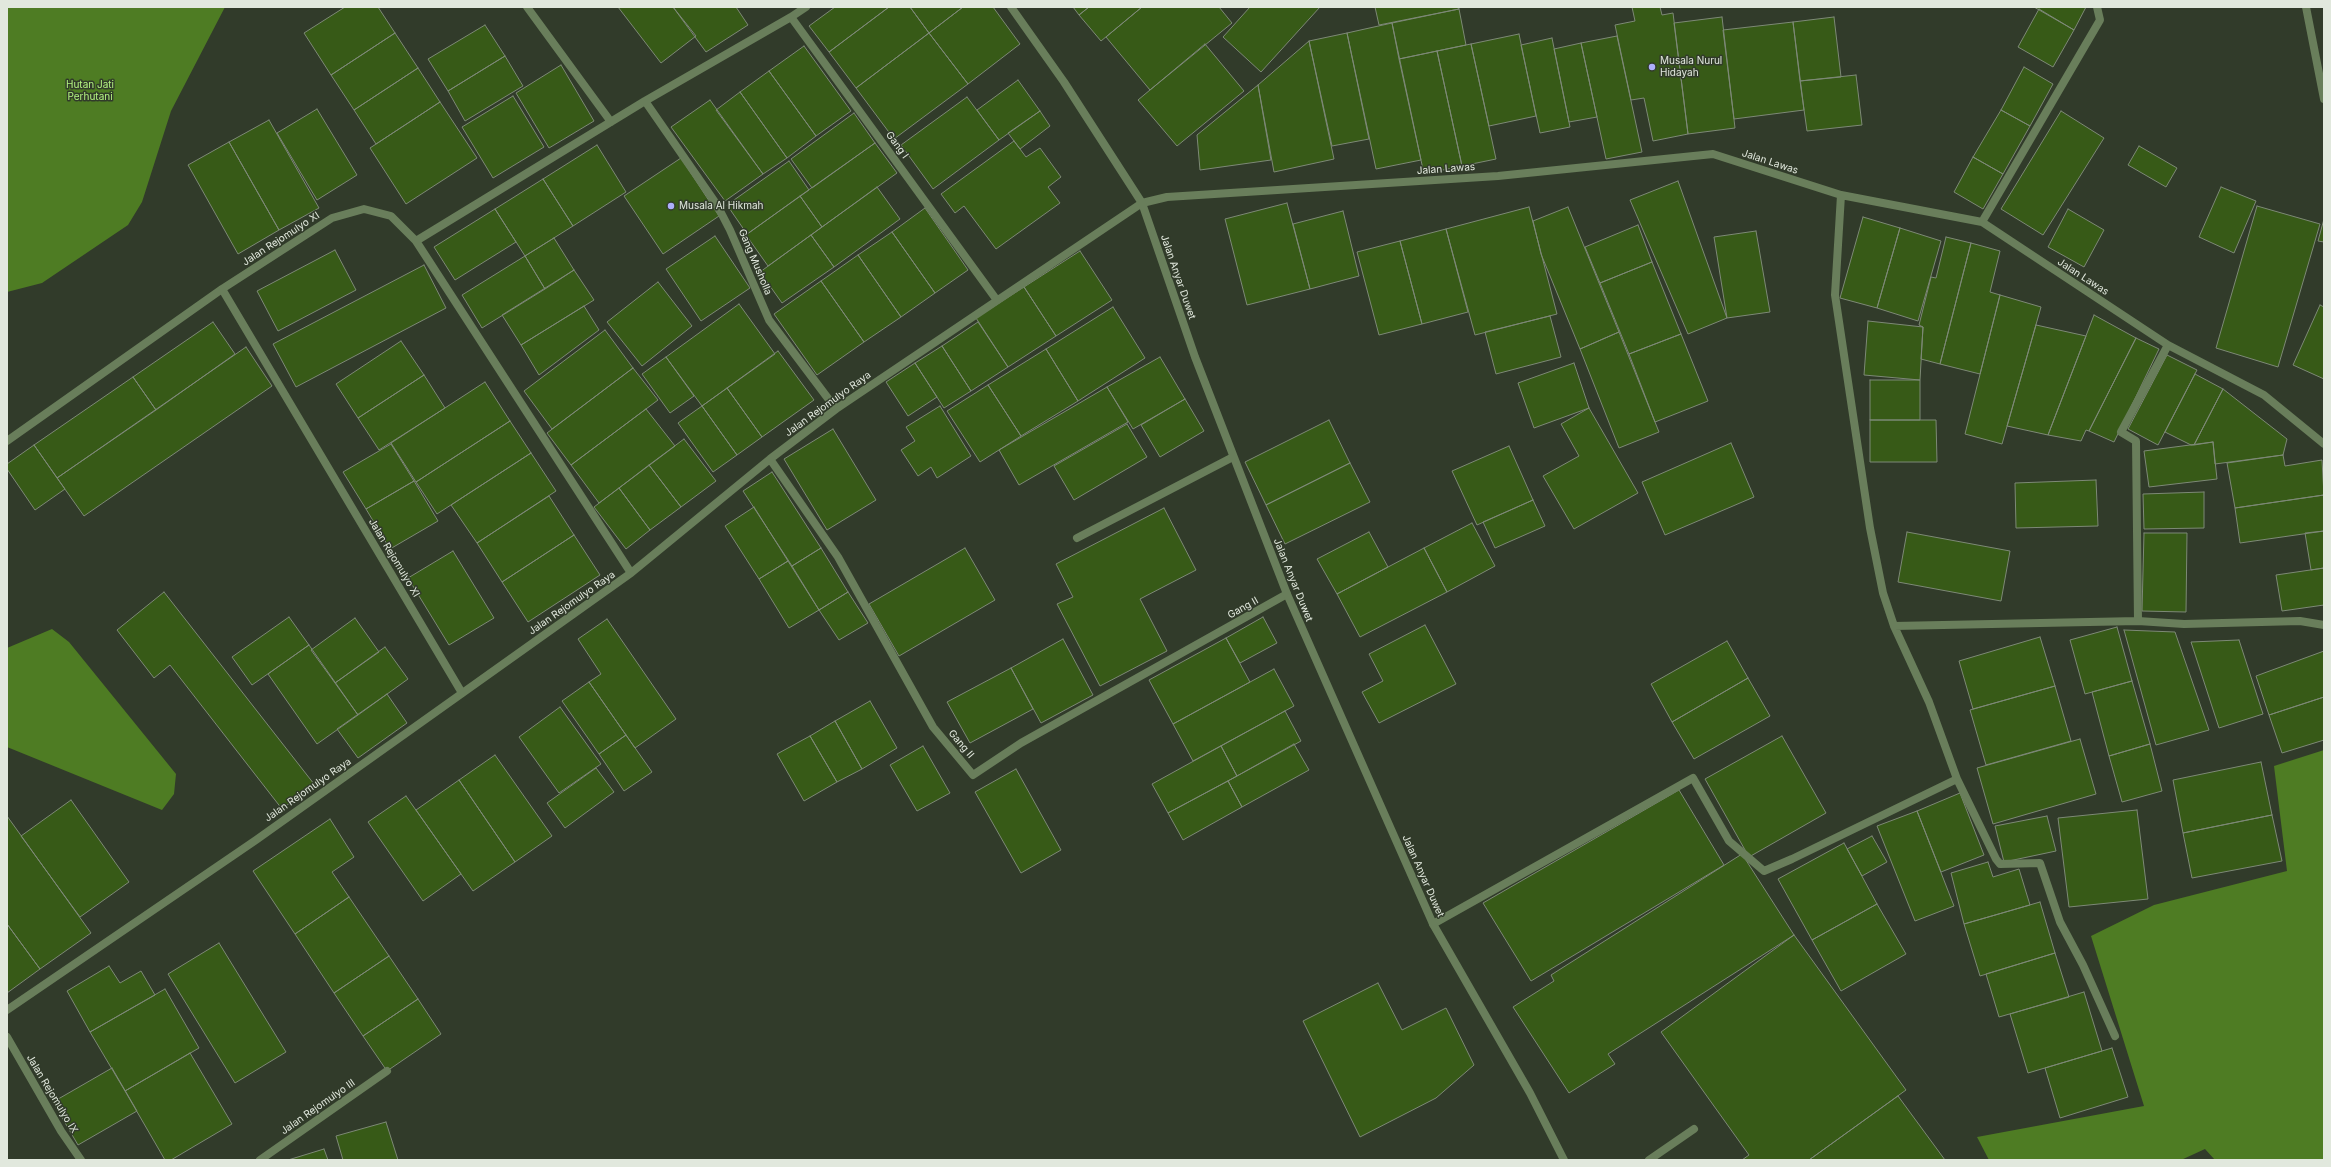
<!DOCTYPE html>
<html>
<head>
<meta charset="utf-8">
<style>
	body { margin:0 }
	#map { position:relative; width:2331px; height:1167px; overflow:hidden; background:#313b2a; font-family:Inter,sans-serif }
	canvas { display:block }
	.frame { position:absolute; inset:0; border:8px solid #e1e8dd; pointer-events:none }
</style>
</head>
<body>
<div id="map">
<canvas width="2331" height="1167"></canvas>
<div class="frame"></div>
</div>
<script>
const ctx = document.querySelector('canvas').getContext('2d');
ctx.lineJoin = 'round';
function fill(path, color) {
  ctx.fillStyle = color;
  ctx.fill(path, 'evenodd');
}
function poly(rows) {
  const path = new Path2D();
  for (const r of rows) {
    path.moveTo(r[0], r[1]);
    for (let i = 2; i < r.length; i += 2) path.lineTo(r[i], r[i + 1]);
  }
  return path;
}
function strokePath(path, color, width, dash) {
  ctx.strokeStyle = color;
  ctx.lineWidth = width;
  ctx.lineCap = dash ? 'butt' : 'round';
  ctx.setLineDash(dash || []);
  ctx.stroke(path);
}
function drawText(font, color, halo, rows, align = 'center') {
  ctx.font = font + ' Inter,sans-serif';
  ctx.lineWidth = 3;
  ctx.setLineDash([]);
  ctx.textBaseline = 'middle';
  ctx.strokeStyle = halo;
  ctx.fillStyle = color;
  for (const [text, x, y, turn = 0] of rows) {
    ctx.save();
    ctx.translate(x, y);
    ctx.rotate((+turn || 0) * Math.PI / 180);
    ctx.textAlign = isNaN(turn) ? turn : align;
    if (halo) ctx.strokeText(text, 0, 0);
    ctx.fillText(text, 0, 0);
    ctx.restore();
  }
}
const forest = poly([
	[7,7,225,7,171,111,142,202,128,225,42,283,7,292],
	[52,629,69,642,176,774,174,794,162,810,7,747,7,648],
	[2324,750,2324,1160,2215,1160,2205,1149,2181,1160,1989,1160,1977,1137,2144,1106,2091,936,2154,905,2287,871,2274,766]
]);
const building = poly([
	[345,7,378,7,395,33,331,75,304,33,345,7],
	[618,7,673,7,696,36,661,63,618,7],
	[673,7,736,7,748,25,706,52,673,7],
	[835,7,889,7,829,52,809,26,835,7],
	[889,7,910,7,929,33,856,88,829,52,889,7],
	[910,7,963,7,929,33,910,7],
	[963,7,993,7,1020,44,968,84,929,33,963,7],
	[1073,7,1089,7,1079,15,1073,7],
	[1089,7,1142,7,1101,41,1079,15,1089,7],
	[1142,7,1219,7,1232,23,1150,90,1106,37,1142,7],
	[1250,7,1320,7,1261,72,1223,37,1250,7],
	[1375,7,1458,7,1459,9,1379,25,1375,7],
	[1632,7,1660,7,1662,15,1673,13,1688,134,1653,141,1644,98,1631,100,1615,25,1635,21,1632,7],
	[2034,7,2086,7,2074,30,2034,7],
	[1459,9,1466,45,1399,59,1392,23,1459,9],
	[2039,9,2074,30,2053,67,2018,47,2039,9],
	[1722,17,1735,128,1688,134,1674,23,1722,17],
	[1834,17,1841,77,1800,81,1793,22,1834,17],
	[1793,22,1804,110,1734,119,1723,30,1793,22],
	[1392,23,1421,160,1376,169,1347,33,1392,23],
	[485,25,505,56,448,91,428,59,485,25],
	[395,33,418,68,354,110,331,75,395,33],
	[929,33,968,84,894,139,856,88,929,33],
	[1347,33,1369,139,1332,146,1309,41,1347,33],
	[1519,34,1536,116,1489,126,1471,44,1519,34],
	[1617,36,1642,152,1606,159,1581,43,1617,36],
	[1552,38,1570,127,1540,133,1521,45,1552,38],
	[1309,41,1334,159,1274,172,1258,85,1309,41],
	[1581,43,1597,117,1569,122,1554,49,1581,43],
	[1205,44,1244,91,1177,146,1138,100,1205,44],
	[1471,44,1496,159,1462,166,1437,51,1471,44],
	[804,46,851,111,816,136,769,71,804,46],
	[1437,51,1462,166,1424,174,1399,59,1437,51],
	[505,56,523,86,465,121,448,91,505,56],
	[561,65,594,121,549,148,516,93,561,65],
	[2024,67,2053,84,2030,126,2001,110,2024,67],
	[418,68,440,102,376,144,354,110,418,68],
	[769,71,816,136,787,158,740,92,769,71],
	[1856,75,1862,125,1807,131,1800,81,1856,75],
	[1018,80,1040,111,999,140,977,110,1018,80],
	[1258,85,1271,160,1200,170,1197,135,1258,85],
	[740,92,787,158,763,174,716,110,740,92],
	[513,96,544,147,493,178,462,127,513,96],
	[967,97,999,140,933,189,901,145,967,97],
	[710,100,763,174,725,201,671,127,710,100],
	[440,102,477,158,406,204,370,148,440,102],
	[317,109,357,175,317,200,277,133,317,109],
	[2001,110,2030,126,2003,174,1973,157,2001,110],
	[1040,111,1050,126,1020,149,1008,133,1040,111],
	[2061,111,2104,138,2043,235,2001,209,2061,111],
	[854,113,875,143,812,188,791,159,854,113],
	[269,120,319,208,279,230,229,142,269,120],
	[1014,141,1026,157,1040,148,1061,177,1048,187,1060,203,996,249,964,206,955,213,941,194,1014,141],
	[229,142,279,230,238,254,188,165,229,142],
	[875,143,897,173,822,227,800,196,875,143],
	[597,145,626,192,573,226,543,179,597,145],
	[2139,146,2177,168,2166,187,2128,165,2139,146],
	[1973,157,2003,174,1983,209,1954,192,1973,157],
	[681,158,719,216,663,254,624,196,681,158],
	[789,161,809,190,747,234,727,205,789,161],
	[543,179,573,226,525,256,495,209,543,179],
	[1678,181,1727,318,1688,334,1630,200,1678,181],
	[877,187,900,219,834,267,811,235,877,187],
	[2221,187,2256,201,2234,253,2199,237,2221,187],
	[800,196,822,227,768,266,746,235,800,196],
	[1287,203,1310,289,1247,305,1225,219,1287,203],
	[2257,206,2320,224,2278,367,2216,348,2257,206],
	[1529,207,1557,314,1475,335,1446,229,1529,207],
	[1568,207,1619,332,1580,349,1541,254,1533,221,1568,207],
	[925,208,968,270,935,293,892,232,925,208],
	[495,209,516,242,455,280,434,247,495,209],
	[2068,209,2104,230,2084,267,2048,247,2068,209],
	[1343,211,1359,276,1310,289,1293,224,1343,211],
	[1863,217,1900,228,1877,308,1840,298,1863,217],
	[2324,219,2324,242,2318,241,2324,219],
	[1638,225,1652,262,1600,283,1585,247,1638,225],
	[1900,228,1941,241,1918,321,1877,308,1900,228],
	[1446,229,1468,312,1422,324,1400,241,1446,229],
	[1756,231,1770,312,1727,318,1714,237,1756,231],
	[892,232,935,293,901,317,858,255,892,232],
	[811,235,834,267,782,303,760,272,811,235],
	[715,236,750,288,701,321,666,269,715,236],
	[1946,237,1971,243,1940,364,1921,359,1923,327,1919,325,1931,277,1936,278,1946,237],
	[554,238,574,270,545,289,525,256,554,238],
	[1400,241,1422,324,1379,335,1357,252,1400,241],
	[1971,243,2000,251,1990,292,2000,295,1980,374,1940,364,1971,243],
	[335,250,356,290,278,331,257,291,335,250],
	[1080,251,1112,300,1056,336,1024,287,1080,251],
	[858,255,901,317,864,342,821,281,858,255],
	[525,256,545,289,482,328,462,295,525,256],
	[1652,262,1681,334,1629,354,1600,283,1652,262],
	[424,265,446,308,296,387,273,344,424,265],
	[574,270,594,300,521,345,502,315,574,270],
	[821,281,864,342,817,375,774,314,821,281],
	[658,282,692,326,642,366,607,322,658,282],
	[1024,287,1056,336,1008,367,976,318,1024,287],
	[2000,295,2041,307,2002,444,1965,434,2000,295],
	[739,304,775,354,702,406,666,357,739,304],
	[2320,305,2324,307,2324,379,2293,365,2320,305],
	[584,306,599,330,539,375,521,345,584,306],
	[1113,307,1145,358,1078,401,1046,349,1113,307],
	[2094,315,2136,338,2089,431,2086,430,2081,441,2048,435,2094,315],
	[1550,316,1561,357,1496,374,1485,332,1550,316],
	[1868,321,1923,327,1920,380,1864,375,1868,321],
	[213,322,235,354,156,410,133,377,213,322],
	[978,322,1008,367,971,391,942,346,978,322],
	[2036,325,2086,336,2048,435,2007,426,2036,325],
	[605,330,633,368,552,429,524,391,605,330],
	[1619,332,1659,432,1619,448,1580,349,1619,332],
	[1681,334,1708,401,1655,422,1629,354,1681,334],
	[2136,338,2159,349,2114,442,2089,431,2136,338],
	[401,341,424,375,358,418,336,384,401,341],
	[942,346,971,391,944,408,915,363,942,346],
	[246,347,272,386,84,516,57,478,246,347],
	[1046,349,1078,401,1021,436,988,385,1046,349],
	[778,351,814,400,762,437,727,388,778,351],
	[2167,355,2197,370,2158,445,2128,429,2167,355],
	[666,357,694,396,670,413,642,374,666,357],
	[1160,357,1185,399,1133,429,1107,387,1160,357],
	[915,363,937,397,908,416,886,382,915,363],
	[1574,363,1589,408,1534,428,1518,383,1574,363],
	[633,368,658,400,571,465,547,433,633,368],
	[2195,374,2223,389,2194,445,2191,445,2165,432,2195,374],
	[424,375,445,408,379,450,358,418,424,375],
	[133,377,156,410,57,478,34,445,133,377],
	[1870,380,1920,380,1920,420,1870,420,1870,380],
	[485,382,510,421,416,482,391,443,485,382],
	[988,385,1021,436,980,462,947,411,988,385],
	[1107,387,1128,422,1019,485,999,450,1107,387],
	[727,388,762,437,737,455,702,406,727,388],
	[2223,389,2287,439,2283,455,2215,464,2213,442,2194,445,2223,389],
	[1185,399,1204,431,1160,457,1141,425,1185,399],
	[702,406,737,455,713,472,678,423,702,406],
	[940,406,971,456,937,478,931,467,918,476,901,450,915,441,906,427,940,406],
	[1589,408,1638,493,1574,529,1543,476,1579,456,1561,424,1589,408],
	[646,409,675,446,599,503,571,465,646,409],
	[1329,420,1350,463,1266,505,1245,462,1329,420],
	[1870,420,1936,420,1937,462,1870,462,1870,420],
	[510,421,531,453,437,514,416,482,510,421],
	[1127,424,1147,457,1074,500,1054,466,1127,424],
	[833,429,876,500,827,530,784,459,833,429],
	[684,439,716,481,681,507,649,465,684,439],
	[2213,442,2217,479,2149,487,2144,451,2213,442],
	[1731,443,1754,497,1665,535,1642,482,1731,443],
	[391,444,414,481,366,509,343,472,391,444],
	[34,445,65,489,35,510,7,469,7,464,34,445],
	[1509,446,1533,500,1477,525,1452,471,1509,446],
	[531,453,556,491,477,543,451,505,531,453],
	[2283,455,2285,466,2322,460,2324,495,2235,508,2227,463,2283,455],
	[1350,463,1370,502,1285,544,1266,505,1350,463],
	[649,465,681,507,650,530,619,488,649,465],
	[772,472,821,548,792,566,743,491,772,472],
	[2096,480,2098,526,2016,528,2015,483,2096,480],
	[414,481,438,521,390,549,366,509,414,481],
	[619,488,650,530,626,549,594,507,619,488],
	[2204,492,2204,528,2144,529,2143,494,2204,492],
	[2324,495,2324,531,2240,543,2235,508,2324,495],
	[549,496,574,535,502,582,477,543,549,496],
	[1533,500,1545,526,1495,548,1483,522,1533,500],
	[754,507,788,561,759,579,725,526,754,507],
	[1164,508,1196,570,1140,599,1167,651,1100,686,1057,604,1073,597,1056,564,1164,508],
	[1472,523,1495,566,1447,592,1424,548,1472,523],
	[2324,531,2324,568,2311,570,2305,533,2324,531],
	[1369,532,1388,567,1337,594,1317,559,1369,532],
	[1907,532,2010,551,2001,601,1898,582,1907,532],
	[2144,533,2187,533,2186,612,2142,611,2144,533],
	[574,535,600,575,528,622,502,582,574,535],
	[821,548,848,592,819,610,792,566,821,548],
	[965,548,995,600,899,656,869,604,965,548],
	[1424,548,1447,592,1360,637,1337,594,1424,548],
	[453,551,494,618,449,645,408,578,453,551],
	[788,561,819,610,789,628,759,579,788,561],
	[2324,568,2324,605,2282,611,2276,575,2324,568],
	[164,592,314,784,282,809,170,665,154,678,117,630,164,592],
	[848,592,868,623,839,640,819,610,848,592],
	[289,617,309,645,252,685,232,657,289,617],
	[1263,617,1277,643,1240,663,1226,638,1263,617],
	[355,618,379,652,335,683,311,650,355,618],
	[607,619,676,719,635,748,589,682,601,674,578,639,607,619],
	[1425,625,1456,684,1379,723,1362,692,1383,681,1369,654,1425,625],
	[2117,627,2132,681,2085,694,2070,640,2117,627],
	[2124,630,2175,632,2209,730,2156,745,2124,630],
	[2040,637,2055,686,1973,709,1959,661,2040,637],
	[1226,638,1250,682,1173,724,1149,680,1226,638],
	[1063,639,1093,695,1041,723,1011,668,1063,639],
	[2239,640,2263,714,2219,728,2191,642,2239,640],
	[1727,641,1748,678,1672,722,1651,684,1727,641],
	[309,645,358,715,317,744,268,674,309,645],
	[385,647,408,679,358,715,335,683,385,647],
	[2324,651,2324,697,2269,715,2256,676,2324,651],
	[1011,668,1033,709,970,743,947,702,1011,668],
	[1274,669,1294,706,1193,761,1173,724,1274,669],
	[1748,678,1770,716,1694,759,1672,722,1748,678],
	[2132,681,2150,744,2109,756,2092,692,2132,681],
	[589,682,626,735,599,754,562,701,589,682],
	[2055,686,2071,741,1986,765,1970,710,2055,686],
	[387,694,407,723,358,758,337,729,387,694],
	[2324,697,2324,740,2282,753,2269,715,2324,697],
	[870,701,897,748,862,769,835,721,870,701],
	[560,707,601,764,559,793,519,737,560,707],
	[1285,711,1301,741,1237,776,1221,746,1285,711],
	[835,721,862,769,837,782,810,736,835,721],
	[626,735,652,772,624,791,599,754,626,735],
	[810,736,837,782,804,801,777,754,810,736],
	[1782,736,1826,813,1749,857,1705,779,1782,736],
	[2080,739,2096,794,1993,824,1977,768,2080,739],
	[1294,744,1309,770,1242,807,1228,781,1294,744],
	[2150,744,2162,791,2122,802,2109,756,2150,744],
	[923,746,950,793,917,811,890,765,923,746],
	[1221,746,1237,776,1168,813,1152,784,1221,746],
	[495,755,552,836,515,862,459,780,495,755],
	[2261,762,2272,815,2183,833,2173,780,2261,762],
	[596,768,614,792,565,828,547,803,596,768],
	[1016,769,1061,850,1021,873,975,792,1016,769],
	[459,780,515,862,473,891,416,810,459,780],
	[1228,781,1242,807,1183,840,1168,813,1228,781],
	[1679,790,1724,865,1531,981,1483,903,1679,790],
	[1960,793,1984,855,1941,872,1917,811,1960,793],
	[406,796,461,874,423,901,368,822,406,796],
	[71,800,129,882,80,917,21,836,71,800],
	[2137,810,2148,899,2069,907,2058,818,2137,810],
	[1917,811,1954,906,1915,921,1877,826,1917,811],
	[2272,815,2282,861,2192,878,2183,833,2272,815],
	[7,816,91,933,40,969,7,924,7,816],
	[2047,816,2056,851,2004,862,1995,826,2047,816],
	[330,819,354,857,332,872,349,897,295,934,253,871,330,819],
	[1872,836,1887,862,1862,876,1847,849,1872,836],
	[1844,843,1877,904,1812,940,1778,879,1844,843],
	[1742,854,1794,935,1608,1054,1615,1064,1569,1093,1513,1007,1554,981,1551,975,1742,854],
	[1988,862,1993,877,2019,869,2030,905,1964,924,1951,873,1988,862],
	[349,897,389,956,334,993,295,934,349,897],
	[2040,902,2055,953,1980,976,1964,924,2040,902],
	[1877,904,1906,954,1841,991,1812,940,1877,904],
	[7,924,40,969,7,993,7,924],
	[1794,935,1906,1090,1809,1160,1742,1160,1749,1155,1661,1032,1794,935],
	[219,943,286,1052,235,1083,168,974,219,943],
	[2055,953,2069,997,1999,1017,1986,974,2055,953],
	[389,956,418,999,363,1036,334,993,389,956],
	[109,966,120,983,141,971,155,995,90,1032,67,991,109,966],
	[1378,983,1402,1030,1446,1008,1474,1065,1436,1098,1360,1137,1303,1021,1378,983],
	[165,989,199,1048,125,1091,90,1032,165,989],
	[2084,992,2102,1051,2028,1073,2010,1014,2084,992],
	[418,999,441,1034,387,1071,363,1036,418,999],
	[2112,1048,2128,1097,2060,1118,2045,1068,2112,1048],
	[190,1053,232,1124,171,1160,165,1160,125,1091,190,1053],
	[112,1068,137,1111,78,1145,53,1102,112,1068],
	[1898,1096,1945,1160,1809,1160,1898,1096],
	[386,1122,398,1160,343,1160,336,1136,386,1122],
	[324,1149,328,1160,288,1160,324,1149]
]);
const service = poly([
	[1649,1160,1694,1129]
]);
const minor = poly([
	[527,7,611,122],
	[806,7,791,17,996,299],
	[2306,7,2324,99],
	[645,101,717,205,730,230,769,320,836,409],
	[1841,195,1835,295,1870,528,1883,593,1894,626,1929,702,1957,779,1996,859,2000,864,2040,863,2060,922,2083,965,2115,1036],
	[1982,222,2100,20,2097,7],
	[416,241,645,101,791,17],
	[7,441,222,289],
	[770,459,838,557,933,727,973,775,1021,743,1287,594],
	[1077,538,1233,457],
	[2138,621,2136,441,2121,432,2168,345],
	[1894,626,2138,621,2184,624,2300,621,2324,625],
	[462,693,222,289,332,218,364,209,391,216,416,241,631,573],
	[1433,924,1693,778,1729,841,1764,871,1792,859,1957,779],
	[7,1010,256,840,631,573,770,459,836,409,1142,203,1167,197,1498,176,1713,154,1841,195,1982,222,2168,345,2264,395,2324,444],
	[7,1037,61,1131,81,1160],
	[260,1160,387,1071]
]);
const tertiary = poly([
	[1011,7,1064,82,1142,203,1195,357,1287,594,1433,924,1530,1093,1564,1160]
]);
const markers = [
	[1652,67,4,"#adaffb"],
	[671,206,4,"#adaffb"]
];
const poiNames = [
	["Musala Nurul",1660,61],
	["Hidayah",1660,73],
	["Musala Al Hikmah",679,206]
];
const parkNames = [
	["Hutan Jati",90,85],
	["Perhutani",90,97]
];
const streetNames = [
	["Gang I",897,145,54],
	["Jalan Lawas",1770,162,18],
	["Jalan Lawas",1446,169,-4],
	["Jalan Rejomulyo XI",281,239,-33],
	["Gang Musholla",755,262,67],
	["Jalan Anyar Duwet",1178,277,71],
	["Jalan Lawas",2083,277,33],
	["Jalan Rejomulyo Raya",828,404,-36],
	["Jalan Rejomulyo XI",394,558,59],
	["Jalan Anyar Duwet",1293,580,68],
	["Jalan Rejomulyo Raya",572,603,-35],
	["Gang II",1243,608,-29],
	["Gang II",961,744,50],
	["Jalan Rejomulyo Raya",308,790,-35],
	["Jalan Anyar Duwet",1423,876,66],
	["Jalan Rejomulyo IX",52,1094,59],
	["Jalan Rejomulyo III",318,1107,-35]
];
fill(forest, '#4e7c23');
fill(building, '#375a17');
strokePath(building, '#7d8976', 1);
strokePath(service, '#697e5b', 8);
strokePath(minor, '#697e5b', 8);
strokePath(tertiary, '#697e5b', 8);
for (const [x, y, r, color] of markers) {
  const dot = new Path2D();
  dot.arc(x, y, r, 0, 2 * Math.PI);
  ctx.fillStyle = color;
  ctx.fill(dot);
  strokePath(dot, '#313b2a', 1.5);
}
drawText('10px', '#e1e8dd', '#313b2a', poiNames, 'left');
drawText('10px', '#b3f381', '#313b2a', parkNames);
drawText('10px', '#e1e8dd', '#313b2a', streetNames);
</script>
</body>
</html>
